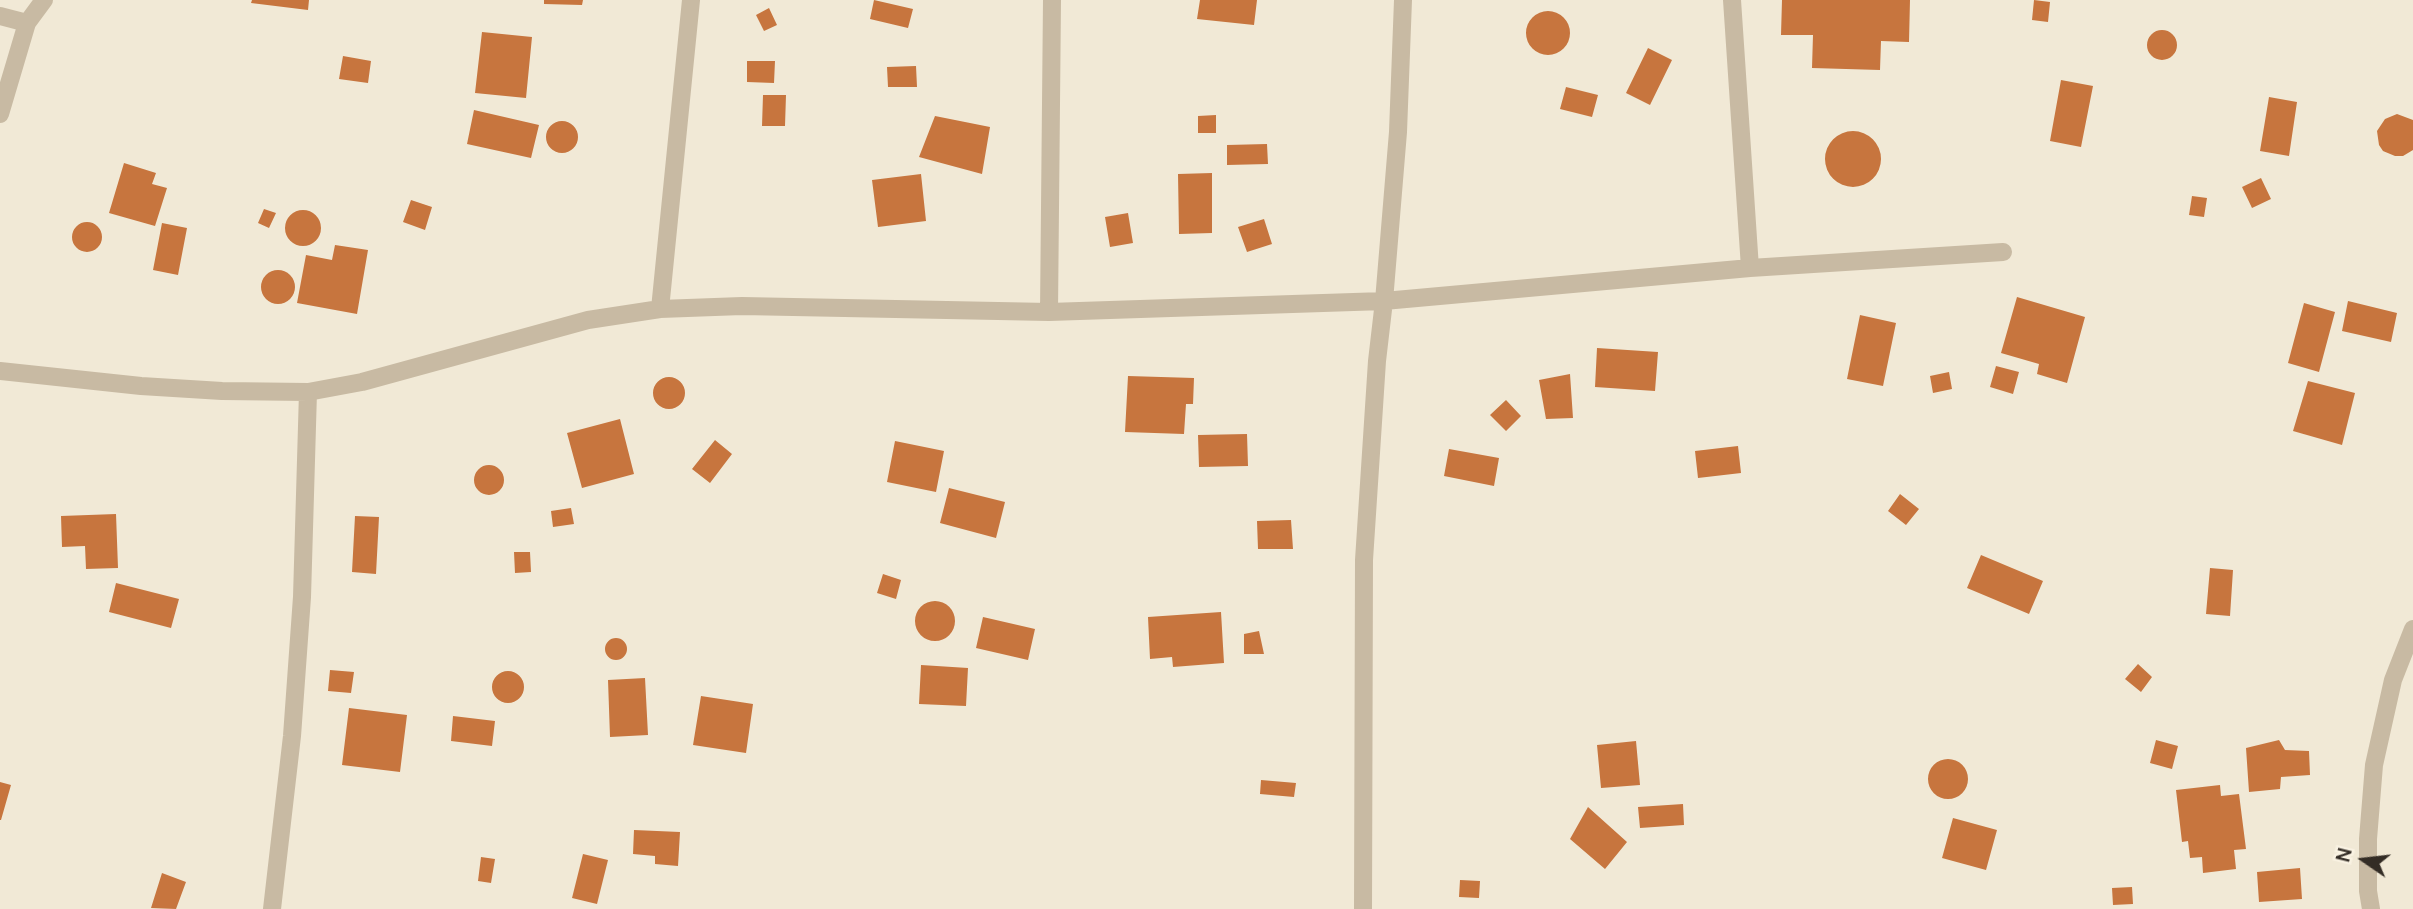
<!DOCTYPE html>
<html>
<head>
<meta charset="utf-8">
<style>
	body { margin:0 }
	#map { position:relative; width:2413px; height:909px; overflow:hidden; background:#f1e9d6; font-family:Manrope,sans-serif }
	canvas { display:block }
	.north { position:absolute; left:2329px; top:825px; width:70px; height:70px; -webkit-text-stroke:5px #f9f2e2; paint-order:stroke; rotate:284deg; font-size:19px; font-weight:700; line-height:28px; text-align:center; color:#332c25 }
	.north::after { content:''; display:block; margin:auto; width:24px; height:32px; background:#332c25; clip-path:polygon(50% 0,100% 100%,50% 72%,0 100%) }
</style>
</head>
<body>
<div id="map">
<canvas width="2413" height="909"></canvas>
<div class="north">N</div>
</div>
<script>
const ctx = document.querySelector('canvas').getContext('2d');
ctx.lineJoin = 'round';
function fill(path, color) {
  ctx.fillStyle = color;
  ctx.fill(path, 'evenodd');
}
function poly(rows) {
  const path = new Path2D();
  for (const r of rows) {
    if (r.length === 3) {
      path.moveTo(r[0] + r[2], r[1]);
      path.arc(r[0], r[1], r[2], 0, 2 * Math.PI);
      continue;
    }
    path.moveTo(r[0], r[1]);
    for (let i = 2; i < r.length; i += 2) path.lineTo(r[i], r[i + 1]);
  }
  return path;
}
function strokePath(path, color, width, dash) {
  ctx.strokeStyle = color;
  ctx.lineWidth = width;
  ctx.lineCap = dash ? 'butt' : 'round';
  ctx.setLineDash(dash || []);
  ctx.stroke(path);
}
const building = poly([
	[252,0,309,0,308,10,251,3],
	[544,0,583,0,582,5,544,4],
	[874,0,913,9,908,28,870,19],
	[1200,0,1257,0,1254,25,1197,19],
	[1782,0,1910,0,1909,42,1881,41,1880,70,1812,68,1813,35,1781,35],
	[2034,0,2050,2,2048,22,2032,20],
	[769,8,777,25,764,31,756,15],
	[1548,33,22],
	[2162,45,15],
	[482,32,532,37,526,98,475,93],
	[1648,48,1672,60,1650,105,1626,93],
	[343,56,371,61,368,83,339,79],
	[747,61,775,61,774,83,747,82],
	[916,66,917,87,888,87,887,67],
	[2061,80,2093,86,2081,147,2050,141],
	[1566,87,1598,95,1592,117,1560,109],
	[763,95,786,95,785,126,762,126],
	[2269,97,2297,102,2289,156,2260,151],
	[474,110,539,125,531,158,467,144],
	[2397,114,2413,120,2413,150,2403,156,2395,156,2383,151,2379,145,2377,131,2385,119],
	[1216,115,1216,133,1198,133,1198,116],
	[935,116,990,127,982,174,919,157],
	[562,137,16],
	[1853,159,28],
	[1267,144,1268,164,1227,165,1227,145],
	[124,163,156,173,152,184,167,188,155,226,109,213],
	[1212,173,1212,233,1179,234,1178,174],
	[921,174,926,221,878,227,872,180],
	[2261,178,2271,199,2252,208,2242,187],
	[2192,196,2207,198,2204,217,2189,215],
	[411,200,432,207,425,230,403,222],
	[264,209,276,213,269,228,258,223],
	[303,228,18],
	[1128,213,1133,243,1110,247,1105,217],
	[1264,219,1272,244,1247,252,1238,227],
	[87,237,15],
	[162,223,187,228,178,275,153,270],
	[335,245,368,250,357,314,297,303,306,255,332,260],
	[278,287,17],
	[2017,297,2085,317,2067,383,2037,374,2039,364,2001,353],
	[2348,301,2397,313,2391,342,2342,331],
	[2304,303,2335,312,2319,372,2288,363],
	[1860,315,1896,323,1883,386,1847,379],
	[1597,348,1658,352,1655,391,1595,387],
	[1996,366,2019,372,2013,394,1990,387],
	[1949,372,1952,389,1933,393,1930,376],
	[1570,374,1573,418,1546,419,1539,380],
	[1128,376,1194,378,1193,404,1186,404,1184,434,1125,432],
	[669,393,16],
	[2308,381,2355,393,2342,445,2293,431],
	[1506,400,1521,416,1506,431,1490,415],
	[620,419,634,474,582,488,567,433],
	[1247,434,1248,466,1199,467,1198,435],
	[715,440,732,454,710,483,692,469],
	[895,441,944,451,936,492,887,482],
	[1738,446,1741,473,1698,478,1695,451],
	[1449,449,1499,458,1494,486,1444,476],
	[489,480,15],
	[949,488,1005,502,996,538,940,523],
	[1900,494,1919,509,1906,525,1888,511],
	[571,508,574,524,553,527,551,511],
	[116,514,118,568,86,569,85,546,62,547,61,516],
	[355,516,379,517,376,574,352,572],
	[1291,520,1293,549,1258,549,1257,521],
	[514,552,530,552,531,572,515,573],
	[1981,555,2043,581,2029,614,1967,588],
	[2210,568,2233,570,2230,616,2206,614],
	[883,574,901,580,896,599,877,593],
	[116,583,179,599,171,628,109,612],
	[935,621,20],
	[1221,612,1224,663,1173,667,1172,657,1150,659,1148,617],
	[983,617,1035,629,1028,660,976,648],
	[1259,631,1264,654,1244,654,1244,634],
	[616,649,11],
	[2138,664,2152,677,2141,692,2125,679],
	[921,665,968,668,966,706,919,704],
	[330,670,354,672,351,693,328,691],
	[508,687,16],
	[645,678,648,735,610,737,608,680],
	[701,696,753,704,746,753,693,745],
	[349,708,407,715,400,772,342,765],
	[453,716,495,721,492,746,451,741],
	[2156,740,2178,746,2172,769,2150,763],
	[2279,740,2285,750,2309,751,2310,775,2281,777,2280,789,2249,792,2246,748],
	[1636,741,1640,785,1601,788,1597,745],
	[1948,779,20],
	[1261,780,1296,783,1294,797,1260,794],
	[0,782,11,785,1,820,0,820],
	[2220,785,2221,796,2239,794,2246,849,2234,850,2236,869,2203,873,2202,857,2190,858,2188,841,2182,842,2176,790],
	[1683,804,1684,825,1640,828,1638,807],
	[1588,807,1627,842,1605,869,1570,839],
	[1953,818,1997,830,1986,870,1942,858],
	[634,830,680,832,678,866,655,864,655,856,633,854],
	[583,854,608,860,597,904,572,898],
	[481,857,495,859,491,883,478,881],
	[2300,868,2302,899,2259,902,2257,872],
	[162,873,186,882,176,909,151,908],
	[1460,880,1480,881,1479,898,1459,897],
	[2132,887,2133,904,2113,905,2112,888]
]);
const minor = poly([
	[0,16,27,23],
	[0,114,27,23,44,0],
	[1750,268,2003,252],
	[660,309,691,0],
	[1049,312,1052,0],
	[0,371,141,386,222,391,308,392,362,382,588,320,660,309,742,306,1049,312,1384,301,1398,132,1403,0],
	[272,909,292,736,302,597,308,392],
	[1363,909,1364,560,1377,361,1384,301,1750,268,1732,0],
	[2371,909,2368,891,2368,839,2374,765,2393,680,2413,629]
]);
fill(building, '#c7753e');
strokePath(minor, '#c8baa3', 18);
</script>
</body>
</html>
